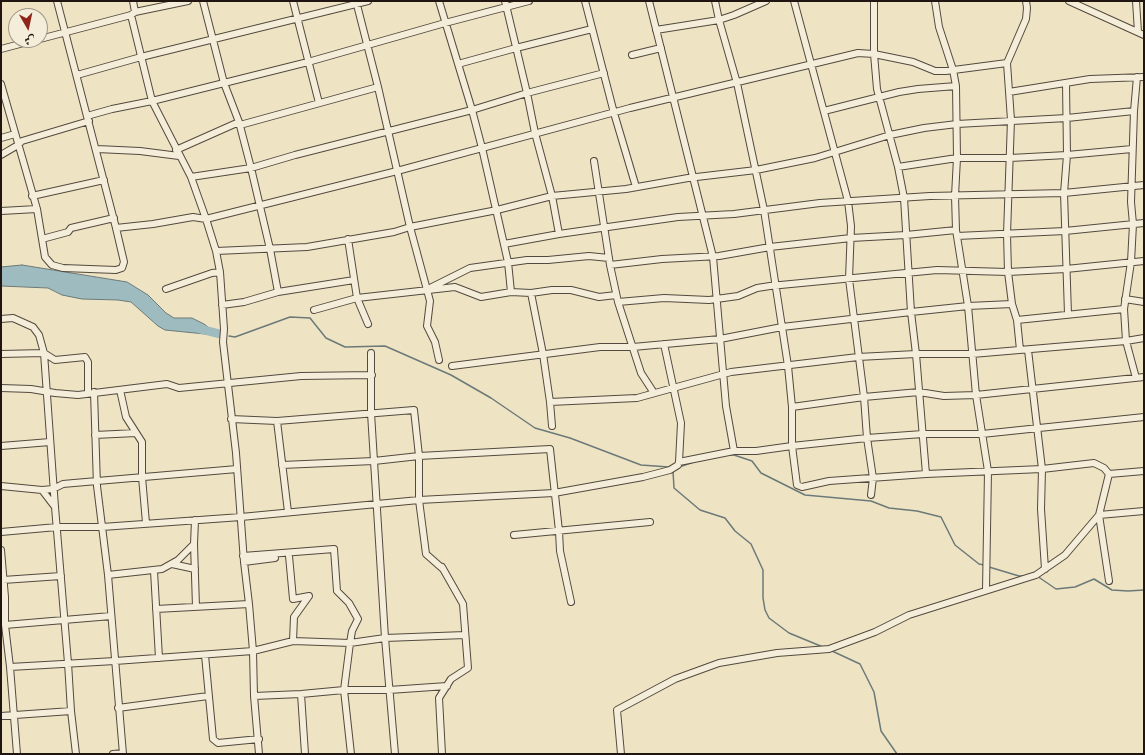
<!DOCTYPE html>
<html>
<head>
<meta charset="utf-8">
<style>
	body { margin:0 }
	#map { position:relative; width:1145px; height:755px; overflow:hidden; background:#eee4c4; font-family:"Old Standard TT",Amiri,serif }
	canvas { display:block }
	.frame { position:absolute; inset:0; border:2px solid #211511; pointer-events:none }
	.north { position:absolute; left:8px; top:8px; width:40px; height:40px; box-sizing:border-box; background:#f4edd9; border:1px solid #a09789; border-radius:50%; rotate:171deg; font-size:11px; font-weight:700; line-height:16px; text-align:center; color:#211511 }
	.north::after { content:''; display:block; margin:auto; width:14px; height:18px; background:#8f2418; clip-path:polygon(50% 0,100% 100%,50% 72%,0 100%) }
</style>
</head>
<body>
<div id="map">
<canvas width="1145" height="755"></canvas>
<div class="frame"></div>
<div class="north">ش</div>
</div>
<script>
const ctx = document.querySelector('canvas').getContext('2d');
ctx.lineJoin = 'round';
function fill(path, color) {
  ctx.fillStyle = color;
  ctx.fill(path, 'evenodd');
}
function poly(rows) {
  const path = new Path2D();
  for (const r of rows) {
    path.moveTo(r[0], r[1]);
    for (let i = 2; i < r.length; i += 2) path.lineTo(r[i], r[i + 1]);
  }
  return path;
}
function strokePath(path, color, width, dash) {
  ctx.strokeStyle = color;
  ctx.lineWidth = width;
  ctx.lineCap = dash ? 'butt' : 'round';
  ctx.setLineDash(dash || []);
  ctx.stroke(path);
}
const water = poly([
	[22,265,127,282,148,295,166,313,174,318,192,318,204,324,208,327,211,333,205,334,165,330,158,326,131,302,118,300,82,299,62,295,48,288,1,286,1,267,22,265]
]);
const stream = poly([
	[229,336,235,337,290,317,310,318,326,338,345,347,385,346,451,375,491,398,535,428,570,438,641,465,669,467],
	[727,455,734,455,752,461,761,473,805,495,871,501,889,508,917,511,941,517,955,545,979,564,984,565],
	[679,467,694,462],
	[673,471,674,488,700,510,725,518,735,531,751,544,763,570,763,598,765,610,769,618,789,633,823,647],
	[989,567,1019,576,1024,576],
	[1037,576,1056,589,1075,587,1094,579,1112,590,1128,591,1144,590],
	[832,651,860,664,874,692,881,731,897,754]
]);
const river = poly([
	[200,329,220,334]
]);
const street = poly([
	[133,1,135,12],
	[203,1,224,83,239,122,251,168,270,249,278,292],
	[293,1,319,103],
	[356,1,378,87,410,227,430,301,427,326,435,342,439,360],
	[439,1,472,110,482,148,508,262,511,292],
	[505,1,527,93,535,133,552,196,559,234],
	[585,1,614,113,636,187],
	[649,1,713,257,726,406,734,451],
	[715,1,719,20,737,83,764,210,788,366,792,407,792,446,797,485,802,487,829,481,926,474,1042,469,1094,463,1104,468,1109,474,1099,515,1109,581],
	[794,1,848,201,851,226,849,279,864,397,867,438,873,478,871,495],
	[874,1,874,54,877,89,898,167,904,198,911,312,916,354,926,474],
	[935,1,939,27,953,70,956,86,957,158,955,196,956,230,968,306,976,395,988,471,986,590],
	[1069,1,1144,35],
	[1136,1,1138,32],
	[131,15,152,101,191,177,206,219,216,251],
	[656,30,719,20,734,15,766,1],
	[40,39,131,15,135,12,188,1],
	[1,49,35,40],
	[632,55,661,48],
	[458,64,516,48,592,29],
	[77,75,141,57,368,1],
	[1066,83,1067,155,1064,193,1068,314],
	[1,84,37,209,45,257,52,265,63,268,116,270,122,268,124,262,116,228,57,1],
	[1009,92,1090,79,1144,77],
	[824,111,899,92,918,89,956,86],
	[87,116,112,109,152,101,308,62,445,23,529,1],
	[240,125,378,87],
	[1,138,15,134],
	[97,149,140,151,179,156],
	[176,150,239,122],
	[1,155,18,145,22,141,89,121],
	[594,161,610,265,618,302,641,373,654,393],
	[898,167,957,158,1010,158,1067,155,1132,149],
	[191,177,251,168,295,155,472,110,527,93,604,73],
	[32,196,104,180],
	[1,211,37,209],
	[116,228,153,224,193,217,206,219,397,171,630,108,858,53,874,54,913,62,935,71,946,71,1007,63],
	[957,236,1065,231,1144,223],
	[42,239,68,232,71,228,114,218],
	[348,239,357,298,368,324],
	[504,244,559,234,678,217,734,214,820,203,930,196,1064,193,1144,185],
	[610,265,662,259,719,256,770,247,851,238,906,235,956,230],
	[430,288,470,268,527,260,548,260,589,256,609,258],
	[166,289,212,273,220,272],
	[531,293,543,354,550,402,552,426],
	[1125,299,1144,302],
	[618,302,664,298,709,300,738,296,757,288,770,286,937,270,1008,272,1066,269,1144,261],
	[222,305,244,302,278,292,354,280],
	[314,310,357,298,455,287,481,297,511,292,531,293,552,290,571,290,599,297,616,295],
	[1,319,13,318,33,327,39,335,44,353,55,507,68,663,71,711,76,754],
	[1017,320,1124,309],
	[1020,350,1017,320,1012,304,1008,272,1007,234,1011,120,1007,63,1026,19,1027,8,1026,1],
	[1028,350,1042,469,1041,509,1045,569],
	[371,353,371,413,385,638,395,754],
	[1,354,44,353,55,360,85,357,88,362,88,393],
	[452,366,600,347,633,347,720,339,782,327,911,312,968,306,1012,304],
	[1136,378,1126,341,1124,309,1131,262,1133,224,1131,202,1134,111,1137,77],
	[1,388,31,389,55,393,78,395,167,384,179,388,301,376,372,375],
	[120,390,126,417,142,442,142,477,146,523],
	[94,392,97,486,108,575,123,754],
	[550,402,637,398,731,372,858,357,916,354,972,354,1126,341,1144,338],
	[792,407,864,397,919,392,944,396,976,395,1144,377],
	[231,419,277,421,414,410,419,456,419,500,426,554,443,569],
	[277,421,288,512],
	[95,435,136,433],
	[1,446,50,442],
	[679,462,734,451,756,451,792,446,867,438,923,434,982,434,1144,417],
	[282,465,374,461,419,456,550,449,559,531,560,551,571,602],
	[1109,474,1144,471],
	[1,486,42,490,55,507],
	[42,490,53,489,63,484,74,483,237,469],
	[195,520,194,544,196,607],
	[1,532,57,527,102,527,241,517,419,500,554,493,643,477,670,470,678,465,679,462,681,423,664,344],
	[514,535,650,522],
	[1,550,5,597,5,625,10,667,17,754],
	[243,556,334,549,337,591,349,603,358,619,352,631,350,643,344,690,351,754],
	[289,556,293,599,309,596,294,617,293,641],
	[244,562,275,558],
	[172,564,195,569],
	[442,567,463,604,468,668,451,679,439,698,442,754],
	[154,571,159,658],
	[108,575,162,569,178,560,194,544],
	[3,580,61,576],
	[156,609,249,604],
	[5,625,111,616],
	[205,655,213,739,218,743,259,739],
	[10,667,115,661,253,651,293,641,350,643,385,638,465,635],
	[301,694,305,754],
	[254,696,301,694,344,690,389,690,447,686],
	[118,708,208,696],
	[1,716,71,711],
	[113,754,123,753],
	[259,754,254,696,253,651,249,604,244,562,236,453,223,342,224,329,220,272,216,251,307,247,394,232,410,227,497,210,552,196,626,189,688,178,756,170,815,158,890,135,924,128,957,124,1067,118,1134,111],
	[621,754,617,710,675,679,719,663,777,653,829,649,875,632,909,615,1036,575,1065,555,1099,515,1144,511]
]);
fill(water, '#9ebcbf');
strokePath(water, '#6c7979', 1);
strokePath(stream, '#6c7979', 1.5);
strokePath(river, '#9ebcbf', 9);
strokePath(street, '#54493e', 8);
strokePath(street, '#f4edd9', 6);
</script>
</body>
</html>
